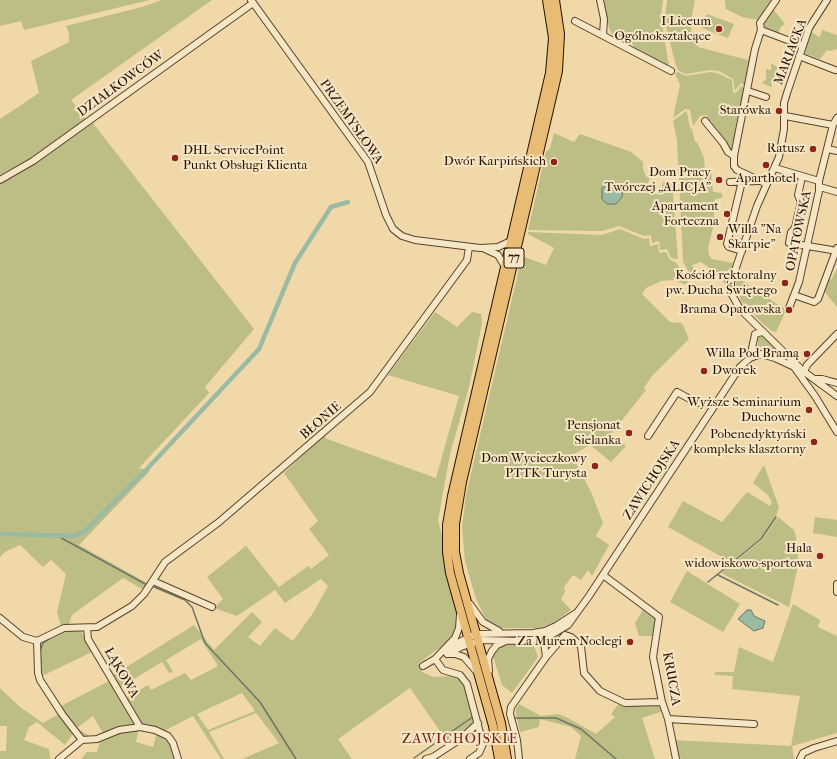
<!DOCTYPE html>
<html>
<head>
<meta charset="utf-8">
<style>
	body { margin:0 }
	canvas { display:block; background:#f0d8a8 }
</style>
</head>
<body>
<canvas width="837" height="759"></canvas>
<script>
const ctx = document.querySelector('canvas').getContext('2d');
ctx.lineJoin = 'round';
function fill(path, color) {
  ctx.fillStyle = color;
  ctx.fill(path, 'evenodd');
}
function poly(rows) {
  const path = new Path2D();
  for (const r of rows) {
    path.moveTo(r[0], r[1]);
    for (let i = 2; i < r.length; i += 2) path.lineTo(r[i], r[i + 1]);
  }
  return path;
}
function strokePath(path, color, width, dash) {
  ctx.strokeStyle = color;
  ctx.lineWidth = width;
  ctx.lineCap = dash ? 'butt' : 'round';
  ctx.setLineDash(dash || []);
  ctx.stroke(path);
}
function drawText(font, color, halo, rows, align = 'center') {
  ctx.font = font + ' "IM FELL French Canon",serif';
  ctx.lineWidth = 4;
  ctx.setLineDash([]);
  ctx.textBaseline = 'middle';
  ctx.strokeStyle = halo;
  ctx.fillStyle = color;
  for (const [text, x, y, turn = 0] of rows) {
    ctx.save();
    ctx.translate(x, y);
    ctx.rotate((+turn || 0) * Math.PI / 180);
    ctx.textAlign = isNaN(turn) ? turn : align;
    if (halo) ctx.strokeText(text, 0, 0);
    ctx.fillText(text, 0, 0);
    ctx.restore();
  }
}
const green = poly([
	[0,0,150,0,24,30,21,21,0,26],
	[162,0,212,0,71,100,86,119,35,160,0,178,0,119,39,93,31,61,69,42,69,33,66,26,142,7],
	[604,0,663,0,661,18,669,66,632,48,634,45,620,38,618,41,614,38,609,28],
	[667,0,695,0,692,15,691,37,698,47,748,60,752,48,747,88,741,83,735,91,733,79,719,71,710,70,686,74,679,71,676,66,666,27,665,16],
	[725,0,771,0,758,20,742,17,726,9],
	[773,9,785,24,781,27,778,34,766,29,762,22],
	[707,14,734,24,728,38,702,28],
	[822,30,837,35,837,49,831,51,827,50,820,59,804,53,811,32,820,37],
	[768,62,778,67,771,87,762,83,766,79,766,69,771,70,771,64],
	[678,72,686,76,710,72,717,73,732,80,733,92,736,93,741,86,746,90,741,103,740,103,731,152,708,121,707,115,700,116,693,126,690,110,685,109,673,118,680,85,675,73],
	[686,111,687,112,690,128,692,129,695,142,697,142,704,158,705,172,711,171,713,192,722,193,722,198,715,199,713,228,708,248,709,255,712,259,733,263,725,284,718,274,701,262,692,265,696,275,691,277,683,261,677,140,673,121],
	[92,122,254,329,205,387,209,393,139,468,150,471,79,545,147,583,144,590,123,578,72,615,69,624,61,626,57,612,66,574,51,560,43,567,20,545,5,552,0,557,0,182,22,172],
	[554,133,574,142,580,134,631,152,643,162,643,169,646,176,650,177,645,193,655,194,661,192,663,182,672,182,678,259,671,258,667,249,660,250,659,241,652,243,651,235,644,236,619,226,602,231,528,230,546,152,550,148],
	[620,229,644,239,649,238,650,246,658,244,659,253,666,252,670,260,677,263,680,270,688,282,686,285,674,280,661,281,646,288,642,294,670,322,682,323,689,339,652,376,644,388,646,390,611,434,626,446,611,462,590,445,572,455,592,494,603,523,596,536,609,545,592,576,588,570,581,580,573,575,564,587,565,592,561,599,571,610,555,622,539,628,502,628,486,619,476,599,465,561,462,527,466,495,522,256,546,265,554,248,528,234,528,232,602,235],
	[837,269,837,307,824,291,829,279,831,280],
	[737,277,786,310,776,332,772,331,760,321,741,301,736,285],
	[435,312,457,327,472,312,481,314,482,323,469,387,450,454,438,520,443,540,446,570,457,609,458,622,450,640,419,663,422,672,433,677,454,676,462,679,464,683,474,718,471,728,449,744,410,688,338,739,352,759,242,759,279,743,256,713,209,732,224,759,221,759,193,716,166,730,172,739,179,759,81,759,87,752,97,752,100,742,121,730,139,728,136,742,153,747,157,733,141,725,125,699,148,685,151,690,185,673,191,680,218,666,201,639,166,660,173,672,169,673,162,662,119,688,112,676,194,625,214,650,252,612,262,622,248,637,260,646,275,628,293,641,313,613,328,586,321,579,285,603,275,590,237,616,214,608,223,599,207,577,246,546,279,587,308,566,311,569,329,555,309,529,318,521,284,473,324,435,327,439,436,478,459,396,388,375],
	[242,693,255,711,208,730,197,714],
	[763,335,787,358,785,359,758,347,758,337],
	[764,465,779,507,776,516,761,538,731,562,668,527,683,501,722,522,747,492,770,506,772,502,767,494,753,483],
	[778,517,794,530,796,537,798,558,797,570,789,607,721,573,762,540],
	[815,517,837,520,837,537,813,533],
	[687,571,740,604,723,632,670,602],
	[793,604,820,620,818,627,837,636,837,733,792,746,794,759,681,759,676,753,673,740,791,746,800,696,732,689,733,676,715,675,715,672,734,672,739,647,773,662],
	[644,608,658,617,656,636,639,636,635,623],
	[79,629,94,651,42,676,56,699,61,706,111,680,138,726,104,735,93,716,77,728,91,737,85,738,81,736,66,717,41,678,40,648,44,640,61,631],
	[533,643,538,657,512,693,502,685,492,653,503,644],
	[0,688,20,707,43,723,59,714,74,732,65,745,37,722,29,727,24,740,49,749,50,759,0,759,0,751,6,751,7,726,0,726],
	[619,703,660,705,663,711,642,718,655,759,575,759,581,736,571,727,540,719,539,727,520,732,516,714,516,709,519,704,541,716,558,714,568,718,596,734,615,717,611,714]
]);
const water = poly([
	[609,183,617,184,623,192,622,197,616,204,607,204,602,199,602,188,609,183],
	[747,610,751,610,754,616,765,621,763,628,754,631,738,619,747,610]
]);
const stream = poly([
	[56,535,147,585],
	[718,575,778,605],
	[708,582,761,539,776,517],
	[154,587,185,600,192,607,205,643,260,702,296,759],
	[40,651,43,643,49,639],
	[515,718,556,718,581,729,616,759],
	[414,758,474,716]
]);
const canal = poly([
	[0,534,74,536,85,531,147,469,259,349,295,263,331,207,348,202]
]);
const minor = poly([
	[251,0,368,162,386,215,393,229,402,236,415,240,480,248,498,247,511,241],
	[600,0,604,19,603,35],
	[575,21,671,71],
	[761,30,803,46],
	[799,56,835,70],
	[748,91,766,97],
	[785,116,833,125],
	[705,121,723,143,728,152,734,156],
	[828,149,837,151],
	[775,168,819,181],
	[802,177,798,195,801,202,795,228,791,232,789,243,832,250],
	[0,180,33,161,253,3],
	[730,182,759,181],
	[767,184,737,170,734,166,734,156,755,49,761,30,760,23,776,0],
	[820,187,837,192],
	[485,249,498,255,505,267],
	[742,251,729,247,727,244,742,181],
	[794,295,814,302,818,299,837,248],
	[789,308,799,282,819,191,819,181,833,125,837,118],
	[750,358,755,334,762,332],
	[794,367,815,396,837,432],
	[800,368,740,309,731,293,731,282,757,206,779,157,784,129,784,103,787,93,809,28,827,0],
	[804,372,807,365,837,334],
	[816,379,822,379,837,383],
	[648,436,677,392,697,403,710,402,714,406],
	[603,575,659,617,653,657,662,702,668,719,676,759],
	[153,581,212,607],
	[837,584,837,592],
	[470,604,483,622,499,631],
	[0,618,23,637,37,641,64,628,97,627,132,606,144,594,165,562,219,522,370,392,467,260,469,247],
	[87,628,88,639,140,727],
	[543,635,546,657],
	[37,641,38,673,40,680,62,714,82,740],
	[447,648,476,634,533,633,545,631,556,626,576,613],
	[447,654,461,647,482,640,521,641,539,639,553,634,568,625,589,596,740,367,750,358,761,354,775,358,803,371,837,396],
	[448,654,455,654,464,657,476,671],
	[435,659,443,670,460,675,467,684,483,744,479,753,470,759],
	[423,666,435,659,455,638,459,628,460,615],
	[489,671,488,659,492,651,497,645,506,641],
	[668,719,754,724],
	[59,759,82,740,97,739,119,730,140,727,155,730,168,736,173,743,178,759],
	[426,759,433,757,462,738,478,723],
	[519,759,517,740,510,714,511,707,546,657,565,635,571,637,581,646,584,673,600,691,625,703,662,702],
	[800,759,803,753,814,748,837,741]
]);
const major = poly([
	[499,759,493,726,450,573,447,552,447,525,452,496,550,73,553,38,547,0],
	[507,759,501,723,459,573,455,552,455,524,462,482,558,71,560,34,555,0]
]);
const markers = [
	[719,29,4,"#8f2418"],
	[779,111,4,"#8f2418"],
	[813,149,4,"#8f2418"],
	[175,158,4,"#8f2418"],
	[554,162,4,"#8f2418"],
	[766,165,4,"#8f2418"],
	[719,180,4,"#8f2418"],
	[727,214,4,"#8f2418"],
	[720,237,4,"#8f2418"],
	[785,283,4,"#8f2418"],
	[789,310,4,"#8f2418"],
	[807,354,4,"#8f2418"],
	[704,371,4,"#8f2418"],
	[809,410,4,"#8f2418"],
	[629,433,4,"#8f2418"],
	[814,442,4,"#8f2418"],
	[595,466,4,"#8f2418"],
	[820,556,4,"#8f2418"],
	[630,642,4,"#8f2418"]
];
const shields = [
	[514,258,20]
];
const shieldNames = [
	["77",514,258]
];
const poiNames = [
	["I Liceum",711,22],
	["Ogólnokształcące",711,37],
	["Starówka",771,111],
	["Ratusz",805,149],
	["DHL ServicePoint",183,151,"left"],
	["Punkt Obsługi Klienta",183,166,"left"],
	["Dwór Karpińskich",546,162],
	["Dom Pracy",711,173],
	["Twórczej „ALICJA\"",711,188],
	["Aparthotel",766,179,"center"],
	["Apartament",719,207],
	["Forteczna",719,222],
	["Willa \"Na",728,230,"left"],
	["Skarpie\"",728,245,"left"],
	["Kościół rektoralny",777,276],
	["pw. Ducha Świętego",777,291],
	["Brama Opatowska",781,310],
	["Willa Pod Bramą",799,354],
	["Dworek",712,371,"left"],
	["Wyższe Seminarium",801,403],
	["Duchowne",801,418],
	["Pensjonat",621,426],
	["Sielanka",621,441],
	["Pobenedyktyński",806,435],
	["kompleks klasztorny",806,450],
	["Dom Wycieczkowy",587,459],
	["PTTK Turysta",587,474],
	["Hala",812,549],
	["widowiskowo-sportowa",812,564],
	["Za Murem Noclegi",622,642]
];
const streetNames = [
	["MARIACKA",791,52,-69],
	["DZIAŁKOWCÓW",121,84,-36],
	["PRZEMYSŁOWA",351,122,55],
	["OPATOWSKA",799,231,-78],
	["BŁONIE",321,421,-41],
	["ZAWICHOJSKA",652,480,-57],
	["ŁĄKOWA",121,673,60],
	["KRUCZA",671,679,80]
];
const neighbourhoodNames = [
	["ZAWICHOJSKIE",460,740]
];
fill(green, '#bcbe85');
fill(water, '#9bbaa4');
strokePath(water, '#6d7663', 1);
strokePath(stream, '#6d7663', 1.5);
strokePath(canal, '#9bbaa4', 4.5);
strokePath(minor, '#5b422b', 8);
strokePath(major, '#291001', 10);
strokePath(minor, '#f5e6c6', 6);
strokePath(major, '#e8bc74', 8);
for (const [x, y, r, color] of markers) {
  const dot = new Path2D();
  dot.arc(x, y, r, 0, 2 * Math.PI);
  ctx.fillStyle = color;
  ctx.fill(dot);
  strokePath(dot, '#f5e6c6', 1.5);
}
for (const [x, y, w] of shields) {
  const box = new Path2D();
  box.roundRect(x - w / 2, y - 10, w, 20, 3);
  ctx.fillStyle = '#f5e6c6';
  ctx.fill(box);
  strokePath(box, '#291001', 1);
}
drawText('bold 12px', '#291001', null, shieldNames);
drawText('13px', '#291001', '#f5e6c6', poiNames, 'right');
drawText('13px', '#291001', '#f5e6c6', streetNames);
ctx.letterSpacing = '1px';
drawText('14px', '#7a1f14', '#f5e6c6', neighbourhoodNames);
ctx.letterSpacing = '0px';
</script>
</body>
</html>
